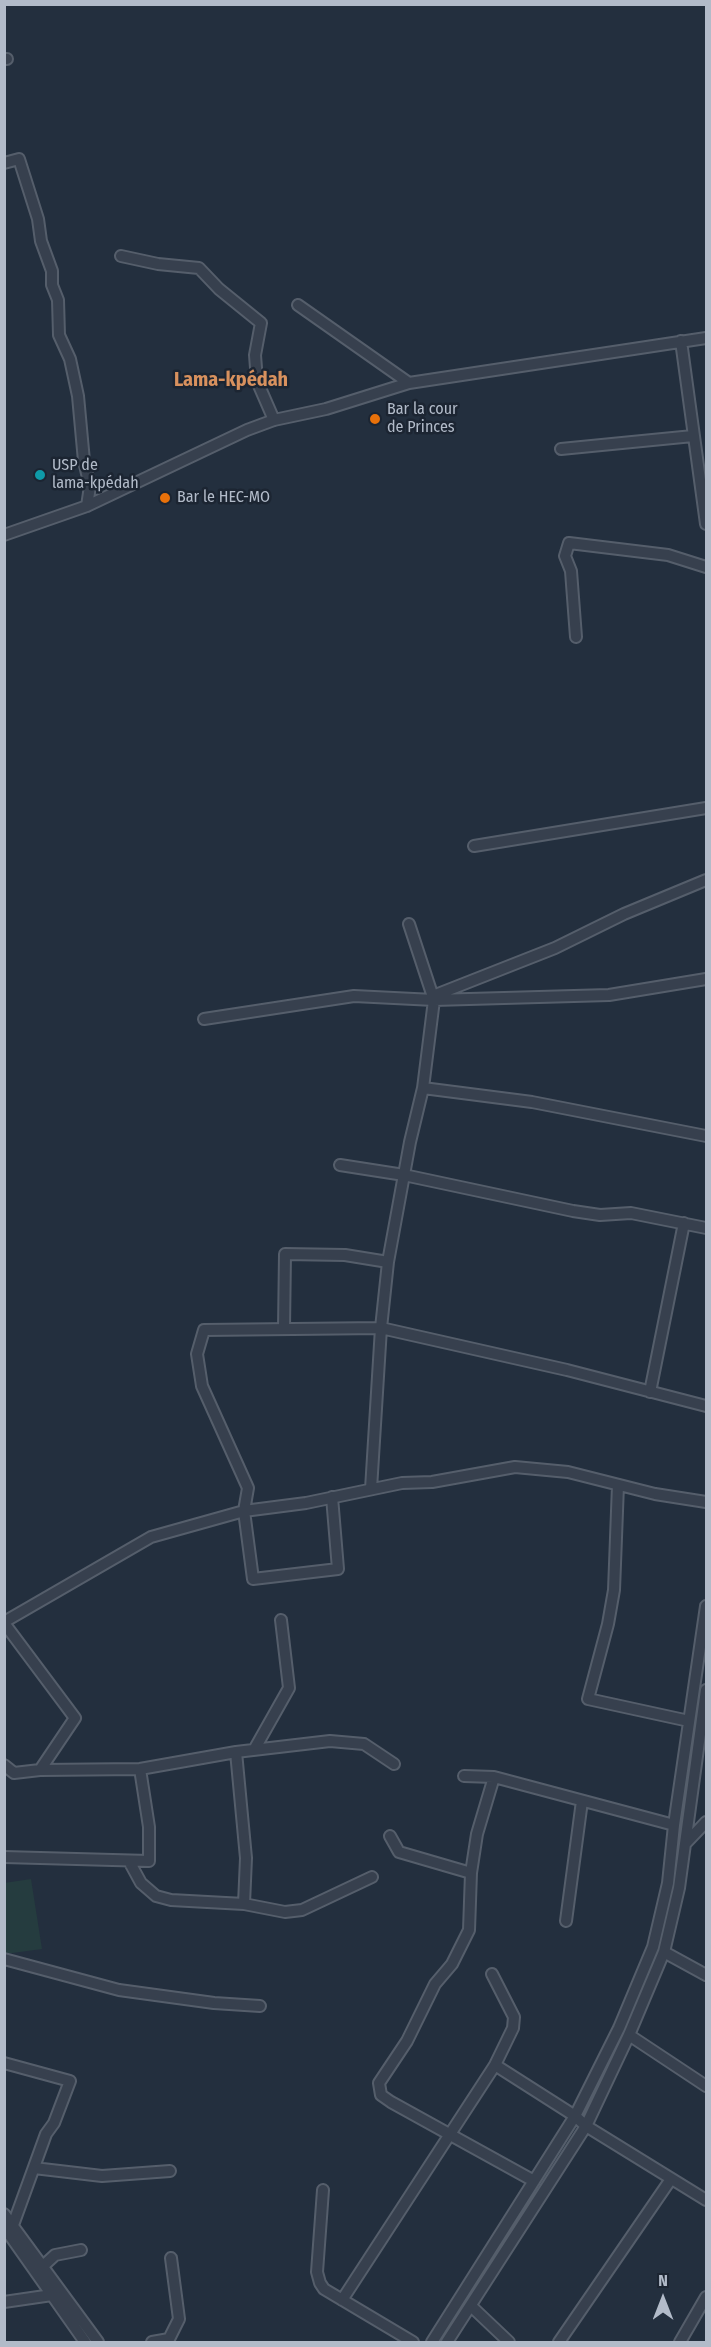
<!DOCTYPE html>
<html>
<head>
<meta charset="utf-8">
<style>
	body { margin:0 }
	#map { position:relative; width:711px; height:2347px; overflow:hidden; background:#232f3e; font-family:"Fira Sans Condensed",sans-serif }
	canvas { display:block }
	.frame { position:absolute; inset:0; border:6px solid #b2bbc9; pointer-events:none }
	.north { position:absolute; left:633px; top:2269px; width:60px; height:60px; -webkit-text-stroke:4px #1c2532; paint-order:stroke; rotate:0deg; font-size:16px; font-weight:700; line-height:24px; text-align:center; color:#b2bbc9 }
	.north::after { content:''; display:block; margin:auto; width:21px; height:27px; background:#b2bbc9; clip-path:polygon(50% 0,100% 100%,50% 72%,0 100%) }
</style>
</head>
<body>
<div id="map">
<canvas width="711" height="2347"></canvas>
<div class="frame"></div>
<div class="north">N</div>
</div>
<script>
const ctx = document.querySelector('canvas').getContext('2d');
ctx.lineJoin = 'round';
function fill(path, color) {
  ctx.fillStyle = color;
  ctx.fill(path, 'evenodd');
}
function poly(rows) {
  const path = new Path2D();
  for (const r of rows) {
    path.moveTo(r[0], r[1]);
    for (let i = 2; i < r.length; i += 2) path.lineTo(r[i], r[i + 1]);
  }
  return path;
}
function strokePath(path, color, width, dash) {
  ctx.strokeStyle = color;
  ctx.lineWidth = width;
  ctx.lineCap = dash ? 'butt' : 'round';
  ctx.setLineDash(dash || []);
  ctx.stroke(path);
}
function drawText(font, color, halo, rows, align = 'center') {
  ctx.font = font + ' "Fira Sans Condensed",sans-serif';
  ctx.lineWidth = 5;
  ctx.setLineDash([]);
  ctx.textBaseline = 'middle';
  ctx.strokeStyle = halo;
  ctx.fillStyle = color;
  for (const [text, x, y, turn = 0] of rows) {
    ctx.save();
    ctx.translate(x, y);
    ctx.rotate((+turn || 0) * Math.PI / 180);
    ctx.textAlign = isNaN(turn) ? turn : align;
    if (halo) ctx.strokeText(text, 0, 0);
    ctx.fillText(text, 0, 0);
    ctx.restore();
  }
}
const green = poly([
	[31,1879,42,1949,5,1954,4,1883]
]);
const minor = poly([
	[4,59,7,59],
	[4,163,19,159,38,219,41,241,52,271,52,285,58,300,59,335,70,359,78,396,84,461,90,486,87,506],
	[121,256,158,264,199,268,219,289,261,323,255,355,257,381,274,420],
	[298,305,409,383],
	[681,341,706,524],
	[561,449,693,436],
	[4,535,87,506,247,430,274,420,326,409,409,383,706,338],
	[576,637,571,571,565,556,569,543,668,555,706,567],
	[474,846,706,808],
	[433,996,555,948,624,914,706,880],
	[204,1019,354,996,434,1000,609,995,706,979],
	[423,1088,532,1102,706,1136],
	[340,1165,404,1175,573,1211,600,1215,631,1213,706,1228],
	[284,1328,285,1254,345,1255,388,1262],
	[650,1392,684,1223],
	[618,1485,614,1590,608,1624,588,1699,689,1721],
	[371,1489,381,1328,388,1262,410,1142,423,1088,434,1000,409,924],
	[332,1497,338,1569,253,1579,244,1511,248,1488,202,1386,197,1354,204,1330,381,1328,567,1370,706,1406],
	[4,1622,151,1537,244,1511,306,1503,402,1483,432,1482,515,1467,568,1472,655,1494,706,1502],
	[4,1623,75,1718,40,1770],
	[254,1750,289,1688,281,1620],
	[236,1752,246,1858,244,1904],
	[4,1765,14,1773,40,1770,140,1769,236,1752,330,1741,364,1744,394,1764],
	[464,1776,494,1777,674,1825],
	[494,1777,477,1834,471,1873,469,1930,452,1964,435,1984,407,2041,379,2083,381,2095,391,2102,534,2181],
	[390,1836,399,1852,471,1873],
	[685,1844,706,1822],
	[4,1857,149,1861,149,1827,140,1769],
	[129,1861,141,1883,156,1896,171,1900,244,1904,285,1912,302,1910,372,1877],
	[566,1921,582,1801],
	[664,1952,706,1975],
	[4,1959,119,1990,214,2003,260,2006],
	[629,2035,706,2086],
	[4,2063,70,2081,54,2123,46,2134,13,2225],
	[495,2065,575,2116,586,2126,706,2200],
	[34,2168,102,2176,170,2171],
	[323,2190,317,2272,320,2283,324,2289,413,2342],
	[4,2214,98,2342],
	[4,2227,85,2342],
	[42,2267,55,2255,81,2250],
	[342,2300,495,2065,513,2028,514,2017,492,1974],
	[4,2302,52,2295],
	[471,2306,509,2342],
	[152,2342,169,2339,179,2319,171,2258],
	[432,2342,575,2116,619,2028,653,1947,668,1883,674,1825,706,1606],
	[447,2342,586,2126,629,2035,664,1952,679,1888,706,1690],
	[559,2342,671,2179],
	[680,2342,706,2297]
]);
const markers = [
	[375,419,6,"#e8710a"],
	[40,475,6,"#0f9aa8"],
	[165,498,6,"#e8710a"]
];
const poiNames = [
	["Bar la cour",387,410],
	["de Princes",387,428],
	["USP de",52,466],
	["lama-kpédah",52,484],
	["Bar le HEC-MO",177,498]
];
const quarterNames = [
	["Lama-kpédah",231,380]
];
fill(green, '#253c3f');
strokePath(minor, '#555e6b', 14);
strokePath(minor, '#37404e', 10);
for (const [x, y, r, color] of markers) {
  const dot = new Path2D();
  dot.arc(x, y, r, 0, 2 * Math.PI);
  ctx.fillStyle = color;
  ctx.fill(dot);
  strokePath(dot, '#1c2532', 2);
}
drawText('16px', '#b2bbc9', '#1c2532', poiNames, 'left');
drawText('bold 20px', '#d8915e', '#1c2532', quarterNames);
</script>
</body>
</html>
